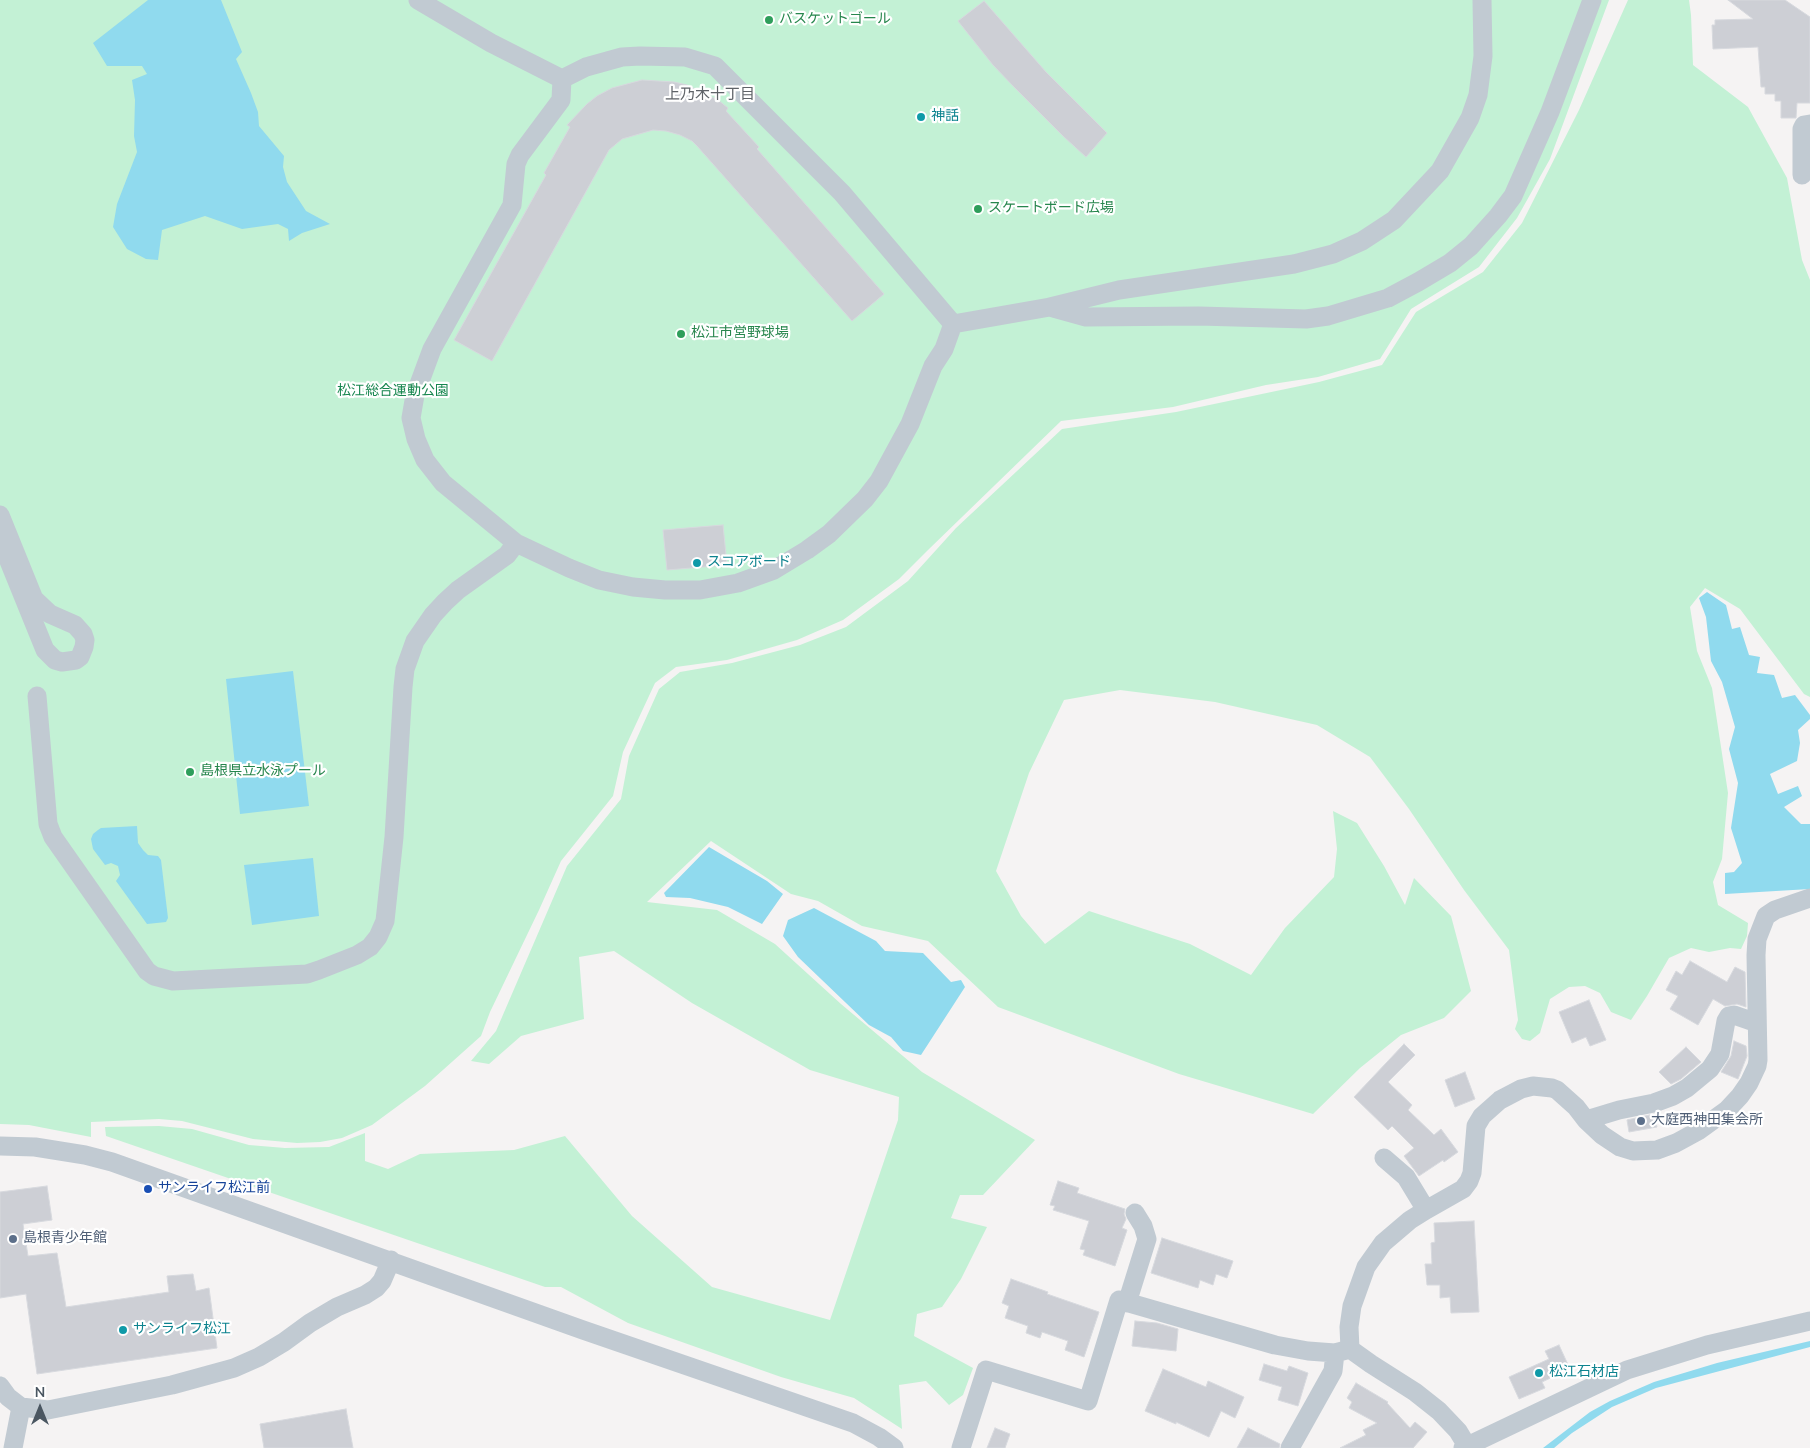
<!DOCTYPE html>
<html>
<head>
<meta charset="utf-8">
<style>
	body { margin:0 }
	#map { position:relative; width:1810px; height:1448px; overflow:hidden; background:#f5f3f3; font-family:"Nunito Sans",sans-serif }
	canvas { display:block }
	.north { position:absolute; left:15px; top:1383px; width:50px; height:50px; -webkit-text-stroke:4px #fff; paint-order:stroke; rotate:0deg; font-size:14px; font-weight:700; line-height:20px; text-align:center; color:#4a5661 }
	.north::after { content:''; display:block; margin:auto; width:18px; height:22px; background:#4a5661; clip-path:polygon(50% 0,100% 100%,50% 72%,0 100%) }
</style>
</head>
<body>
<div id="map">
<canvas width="1810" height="1448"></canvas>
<div class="north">N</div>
</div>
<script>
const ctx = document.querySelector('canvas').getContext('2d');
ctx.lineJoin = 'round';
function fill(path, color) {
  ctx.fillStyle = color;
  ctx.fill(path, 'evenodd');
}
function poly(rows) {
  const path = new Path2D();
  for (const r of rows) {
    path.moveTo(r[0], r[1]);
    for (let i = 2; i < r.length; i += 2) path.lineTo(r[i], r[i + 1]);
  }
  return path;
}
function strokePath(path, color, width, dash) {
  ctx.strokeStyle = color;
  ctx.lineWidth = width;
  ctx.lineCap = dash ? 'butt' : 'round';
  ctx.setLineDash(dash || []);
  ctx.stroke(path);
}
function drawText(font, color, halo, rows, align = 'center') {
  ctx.font = font + ' "Nunito Sans","Noto Sans JP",sans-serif';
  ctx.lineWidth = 4.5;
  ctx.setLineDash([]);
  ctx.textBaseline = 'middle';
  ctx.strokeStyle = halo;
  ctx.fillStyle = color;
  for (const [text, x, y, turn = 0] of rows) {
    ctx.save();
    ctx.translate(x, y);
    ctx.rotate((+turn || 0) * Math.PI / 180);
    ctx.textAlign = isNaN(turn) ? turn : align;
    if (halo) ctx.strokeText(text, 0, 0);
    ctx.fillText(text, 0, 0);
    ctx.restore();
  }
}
const green = poly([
	[0,0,1609,0,1550,159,1517,218,1479,267,1411,309,1380,359,1318,377,1266,385,1173,407,1061,421,928,550,899,579,843,620,797,640,727,660,676,667,655,683,623,752,613,796,561,861,539,910,490,1012,481,1036,425,1086,372,1125,342,1138,320,1142,297,1143,253,1139,182,1121,159,1119,91,1122,91,1137,29,1125,0,1124],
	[1628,0,1689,0,1691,15,1693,65,1748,107,1787,178,1802,260,1810,280,1810,697,1804,694,1740,609,1705,588,1690,607,1697,651,1712,688,1728,793,1722,859,1713,882,1718,905,1748,923,1747,936,1741,949,1730,948,1709,952,1691,948,1669,958,1647,996,1631,1020,1611,1012,1600,993,1585,986,1569,987,1550,999,1540,1033,1530,1041,1522,1039,1515,1029,1518,1020,1509,950,1464,890,1409,809,1370,757,1317,725,1215,702,1120,690,1064,700,1029,773,996,871,1021,916,1045,944,1089,911,1190,944,1251,975,1285,928,1334,877,1337,849,1333,811,1357,823,1384,866,1405,905,1414,878,1451,916,1471,991,1444,1018,1401,1035,1360,1068,1313,1114,1179,1074,998,1007,928,941,862,926,818,901,791,894,711,841,647,902,717,910,775,944,841,1004,922,1072,1035,1140,983,1195,960,1195,951,1218,987,1227,961,1279,942,1307,917,1314,914,1336,973,1368,963,1395,949,1405,926,1381,899,1385,902,1429,854,1398,781,1377,628,1323,561,1287,545,1287,106,1136,105,1127,159,1126,192,1129,249,1145,285,1148,329,1147,365,1133,365,1161,388,1169,420,1154,514,1150,565,1136,632,1216,712,1287,830,1320,898,1120,899,1097,810,1070,692,1003,614,951,579,957,584,1019,521,1036,489,1064,471,1061,496,1031,567,866,621,799,629,756,659,689,680,672,732,663,800,645,846,627,908,581,956,528,1062,429,1176,412,1319,382,1382,365,1416,312,1483,272,1522,223,1579,110]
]);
const water = poly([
	[148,0,221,0,242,52,236,59,251,93,258,112,259,126,284,156,283,167,287,182,306,211,330,224,302,233,289,241,288,229,278,224,242,229,205,216,162,230,158,260,146,259,127,249,113,227,117,204,137,152,134,136,135,100,132,80,147,74,142,66,107,66,93,43],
	[1707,592,1726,605,1732,629,1740,627,1749,655,1760,657,1757,673,1774,675,1782,698,1795,695,1810,715,1810,719,1798,730,1800,743,1797,761,1770,774,1778,794,1798,786,1802,796,1784,807,1801,824,1810,824,1810,889,1725,894,1725,873,1734,872,1742,863,1731,828,1738,783,1729,749,1735,727,1722,682,1711,661,1706,617,1699,598],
	[293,671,309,806,240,814,226,679],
	[137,826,138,843,143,850,148,855,158,856,161,860,168,918,166,922,147,924,116,881,120,875,118,866,111,863,105,865,93,849,91,839,93,834,98,830,101,828],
	[709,847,767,881,783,894,762,924,728,907,690,898,666,897,664,893],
	[313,858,319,916,252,925,244,865],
	[814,908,876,941,885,951,923,953,951,982,961,980,965,987,921,1055,903,1051,891,1037,869,1025,798,957,783,936,788,920],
	[1810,1341,1810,1347,1656,1388,1612,1407,1572,1433,1554,1448,1543,1448,1590,1412,1610,1401,1654,1382,1717,1363]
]);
const building = poly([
	[1728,0,1785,0,1810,17,1810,103,1797,103,1796,118,1781,118,1781,101,1775,101,1775,94,1765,94,1765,87,1761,87,1758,47,1713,49,1712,25,1715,25,1715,20,1753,19,1728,0],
	[984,1,1046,72,1107,133,1086,157,1063,136,1015,88,993,65,958,21,984,1],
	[642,80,674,82,687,85,718,100,728,108,726,111,759,147,757,149,884,294,852,321,697,146,692,141,680,135,666,131,653,130,622,139,609,150,492,361,454,340,546,175,544,173,570,127,567,125,587,104,597,96,612,88,642,80],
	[723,525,727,565,667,570,663,530,723,525],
	[1690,961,1727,982,1735,967,1745,972,1746,1007,1737,1004,1725,1006,1713,999,1698,1025,1670,1009,1678,996,1666,990,1676,971,1682,975,1690,961],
	[1589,1000,1606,1040,1590,1046,1586,1037,1572,1043,1559,1012,1589,1000],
	[1734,1041,1746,1046,1747,1056,1738,1079,1721,1072,1731,1056,1734,1041],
	[1404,1044,1415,1055,1388,1082,1412,1105,1408,1110,1434,1135,1441,1129,1458,1152,1444,1162,1443,1160,1419,1176,1404,1156,1414,1148,1392,1126,1388,1130,1354,1097,1404,1044],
	[1686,1047,1701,1062,1681,1079,1671,1084,1659,1072,1686,1047],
	[1465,1072,1475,1099,1455,1107,1445,1080,1465,1072],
	[1654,1114,1657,1127,1629,1132,1627,1120,1654,1114],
	[1058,1181,1079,1188,1077,1193,1125,1209,1124,1214,1126,1219,1122,1228,1127,1230,1115,1266,1083,1255,1085,1250,1080,1249,1089,1221,1053,1210,1055,1206,1050,1205,1058,1181],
	[47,1186,52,1220,23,1224,28,1256,57,1253,66,1307,169,1292,167,1276,193,1274,196,1291,209,1288,217,1348,37,1374,26,1294,0,1298,0,1192,47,1186],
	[1474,1221,1479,1312,1451,1313,1450,1297,1440,1298,1440,1285,1427,1285,1425,1264,1432,1264,1431,1243,1435,1242,1434,1223,1474,1221],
	[1162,1238,1233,1261,1227,1278,1216,1274,1213,1285,1200,1280,1198,1288,1151,1273,1162,1238],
	[1011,1279,1048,1292,1047,1294,1099,1312,1084,1357,1065,1350,1068,1341,1042,1332,1040,1338,1026,1333,1028,1326,1005,1318,1009,1306,1002,1303,1011,1279],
	[1135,1321,1157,1323,1178,1329,1176,1351,1132,1346,1135,1321],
	[1559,1345,1570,1369,1542,1382,1545,1388,1519,1399,1509,1377,1549,1359,1545,1351,1559,1345],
	[1264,1364,1287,1371,1289,1366,1308,1373,1298,1406,1278,1400,1282,1387,1259,1380,1264,1364],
	[1163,1369,1206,1387,1208,1381,1244,1397,1235,1418,1221,1411,1209,1437,1176,1422,1176,1424,1145,1411,1163,1369],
	[1356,1383,1388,1402,1387,1403,1410,1428,1415,1422,1427,1432,1413,1448,1340,1448,1366,1435,1363,1430,1377,1423,1349,1408,1352,1402,1347,1398,1356,1383],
	[346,1409,353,1448,264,1448,260,1424,346,1409],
	[995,1428,1010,1434,1005,1448,987,1448,995,1428],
	[1248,1428,1280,1444,1279,1448,1237,1448,1248,1428]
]);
const minor = poly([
	[418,0,491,43,562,79,586,67,622,57,640,56,685,57,715,66,842,193,953,324],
	[562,79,561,100,520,155,516,164,512,205,432,349,415,395,411,418,416,439,425,460,443,483,516,543,569,568,599,580,633,587,665,590,700,590,738,583,774,570,807,550,829,534,865,499,879,481,910,424,933,366,944,349,953,324],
	[1802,175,1802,129,1804,125,1810,124],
	[1050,307,1086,317,1199,316,1306,319,1328,316,1388,298,1418,282,1450,263,1471,246,1498,216,1513,196,1550,112,1592,0],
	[953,324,1050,307,1119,290,1294,264,1333,254,1362,241,1394,220,1440,171,1470,118,1478,95,1483,56,1482,0],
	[0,515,34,599,50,614,75,625,83,634,85,640,84,647,80,657,76,660,62,662,55,660,45,650,0,539],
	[37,696,48,824,53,837,147,971,154,976,173,981,307,974,319,970,357,955,370,947,378,937,385,921,394,837,403,687,405,669,415,641,433,615,445,602,458,590,507,555,516,543],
	[1586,1120,1619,1110,1654,1103,1673,1096,1687,1088,1710,1069,1720,1054,1726,1021,1729,1016,1734,1015,1757,1023],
	[0,1146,35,1147,85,1155,112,1162,583,1330,853,1423,879,1437,894,1448],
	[1384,1158,1406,1177,1426,1210,1463,1189,1469,1181,1472,1173,1476,1126,1482,1116,1500,1100,1521,1089,1533,1086,1552,1088,1557,1090,1576,1107,1586,1120,1602,1135,1620,1147,1633,1151,1657,1150,1676,1143,1698,1131,1727,1110,1740,1096,1749,1083,1757,1066,1758,1060,1756,955,1757,939,1766,916,1775,910,1810,898],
	[1426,1210,1410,1220,1383,1243,1366,1267,1352,1306,1349,1327,1350,1349,1371,1364,1415,1392,1439,1411,1458,1431,1467,1446],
	[1127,1303,1147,1239,1143,1226,1135,1213],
	[0,1386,8,1397,21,1407,48,1410,172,1385,234,1368,259,1357,284,1342,310,1323,337,1307,365,1295,376,1288,382,1281,391,1260],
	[13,1448,21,1407],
	[961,1448,986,1370,1088,1401,1119,1300,1275,1345,1308,1351,1335,1353,1350,1349],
	[1290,1448,1333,1371,1335,1353],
	[1463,1448,1627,1370,1707,1345,1810,1321]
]);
const markers = [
	[769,20,5,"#2e9e5b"],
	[921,117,5,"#0f9aa8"],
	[978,209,5,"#2e9e5b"],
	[681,334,5,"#2e9e5b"],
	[697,563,5,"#0f9aa8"],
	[190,772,5,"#2e9e5b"],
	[1641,1121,5,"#5c6f8a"],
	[148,1189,5,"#1a4fb4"],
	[13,1239,5,"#5c6f8a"],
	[123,1330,5,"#0f9aa8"],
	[1539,1373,5,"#0f9aa8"]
];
const leisureNames = [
	["バスケットゴール",779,20],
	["スケートボード広場",988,209],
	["松江市営野球場",691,334],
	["島根県立水泳プール",200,772]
];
const cultureNames = [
	["神話",931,117],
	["スコアボード",707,563],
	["サンライフ松江",133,1330],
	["松江石材店",1549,1373]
];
const parkNames = [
	["松江総合運動公園",393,392]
];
const serviceNames = [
	["大庭西神田集会所",1651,1121],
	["島根青少年館",23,1239]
];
const transitNames = [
	["サンライフ松江前",158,1189]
];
const neighbourhoodNames = [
	["上乃木十丁目",710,95]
];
fill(green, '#c3f1d5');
fill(water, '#90daee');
fill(building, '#cdcfd5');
strokePath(building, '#d7d9de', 1);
strokePath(minor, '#c1cad2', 19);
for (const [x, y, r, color] of markers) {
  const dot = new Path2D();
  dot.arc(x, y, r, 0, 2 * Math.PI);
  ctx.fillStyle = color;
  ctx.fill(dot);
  strokePath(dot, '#fff', 2);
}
drawText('14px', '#27864d', '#fff', leisureNames, 'left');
drawText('14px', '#0d838f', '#fff', cultureNames, 'left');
drawText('14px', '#17864f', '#fff', parkNames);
drawText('14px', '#4e5e75', '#fff', serviceNames, 'left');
drawText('14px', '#164399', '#fff', transitNames, 'left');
drawText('15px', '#5f6368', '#fff', neighbourhoodNames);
</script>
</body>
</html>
